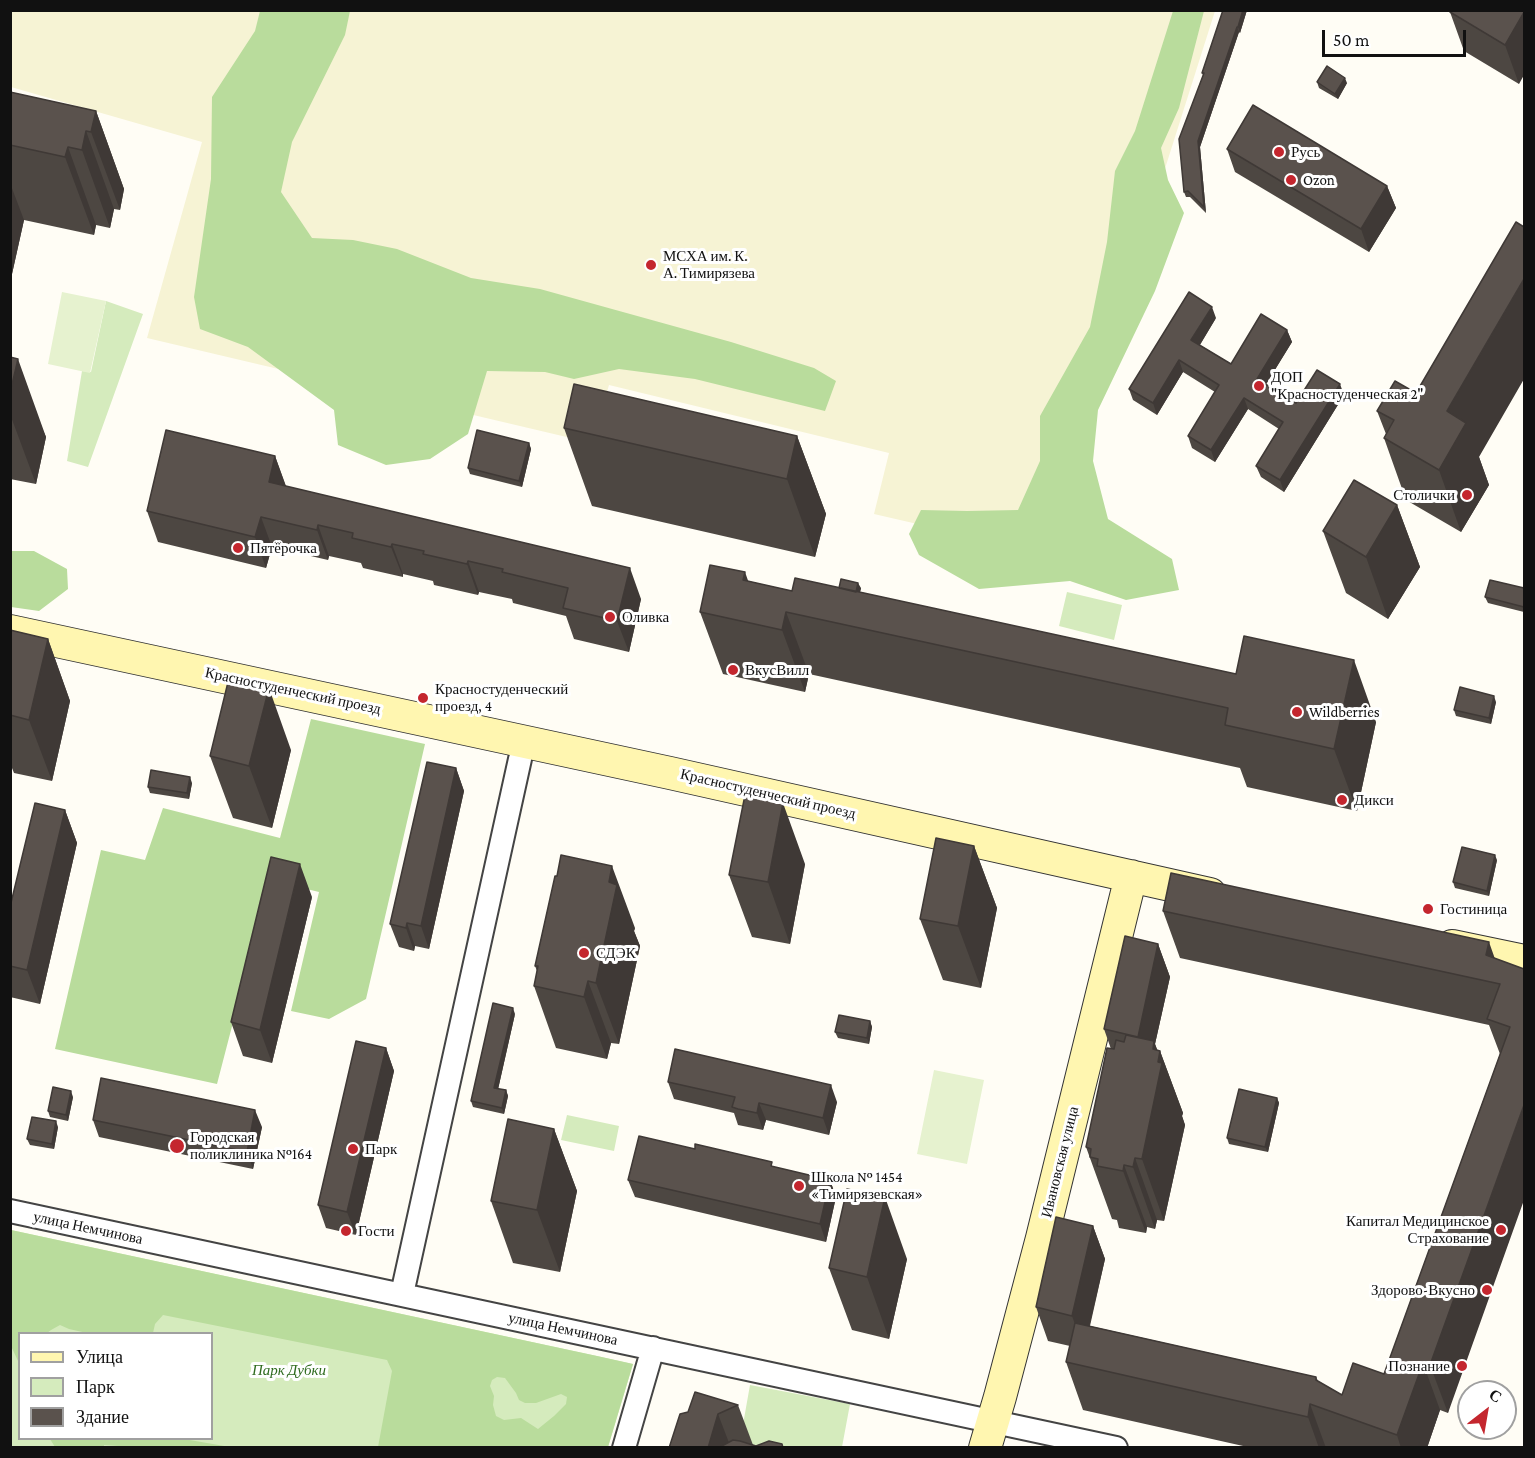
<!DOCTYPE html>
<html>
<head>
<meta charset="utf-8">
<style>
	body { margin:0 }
	#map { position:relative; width:1535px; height:1458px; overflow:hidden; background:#fffdf5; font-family:"Crimson Pro",serif }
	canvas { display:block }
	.frame { position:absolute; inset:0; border:12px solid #111; pointer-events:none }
	.legend { position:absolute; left:18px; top:1332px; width:195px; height:108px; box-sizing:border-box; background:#fff; border:2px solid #a0a0a0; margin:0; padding:8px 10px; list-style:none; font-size:18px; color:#111 }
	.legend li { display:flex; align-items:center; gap:12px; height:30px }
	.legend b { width:30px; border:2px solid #a0a0a0 }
	.north { position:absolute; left:1457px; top:1380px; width:60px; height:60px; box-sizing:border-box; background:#fff; border:2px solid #a0a0a0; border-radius:50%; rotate:31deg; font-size:16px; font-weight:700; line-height:24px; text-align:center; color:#111 }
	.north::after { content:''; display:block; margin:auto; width:21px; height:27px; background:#c4262e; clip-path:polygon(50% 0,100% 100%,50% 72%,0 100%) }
	.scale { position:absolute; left:1322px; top:30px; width:144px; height:27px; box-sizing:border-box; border:3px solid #111; border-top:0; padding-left:8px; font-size:18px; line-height:21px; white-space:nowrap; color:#111; -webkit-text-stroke:4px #fff; paint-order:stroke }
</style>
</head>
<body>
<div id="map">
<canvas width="1535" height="1458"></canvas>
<div class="frame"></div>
<ul class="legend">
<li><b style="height:8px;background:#fff6b0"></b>Улица</li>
<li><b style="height:16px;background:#d5ebbd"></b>Парк</li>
<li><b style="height:16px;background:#5a524d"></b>Здание</li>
</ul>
<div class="north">С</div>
<div class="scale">50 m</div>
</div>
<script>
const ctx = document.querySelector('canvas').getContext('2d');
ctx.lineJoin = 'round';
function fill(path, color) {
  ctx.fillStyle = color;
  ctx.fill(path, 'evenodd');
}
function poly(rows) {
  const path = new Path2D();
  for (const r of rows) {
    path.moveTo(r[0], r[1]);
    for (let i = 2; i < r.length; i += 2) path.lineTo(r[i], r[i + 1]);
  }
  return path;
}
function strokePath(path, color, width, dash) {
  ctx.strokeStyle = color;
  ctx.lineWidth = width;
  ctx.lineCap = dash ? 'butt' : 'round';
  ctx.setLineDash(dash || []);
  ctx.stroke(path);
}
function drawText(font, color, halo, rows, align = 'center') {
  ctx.font = font + ' "Crimson Pro",serif';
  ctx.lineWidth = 6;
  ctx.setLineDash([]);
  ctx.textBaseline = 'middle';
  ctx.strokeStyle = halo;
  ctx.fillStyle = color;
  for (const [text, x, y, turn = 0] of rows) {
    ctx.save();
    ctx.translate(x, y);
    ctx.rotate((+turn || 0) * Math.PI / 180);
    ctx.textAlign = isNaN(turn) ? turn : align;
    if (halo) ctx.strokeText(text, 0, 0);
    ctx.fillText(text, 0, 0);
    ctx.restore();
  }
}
const farmland = poly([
	[10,11,1215,11,1043,553,874,514,889,453,609,385,592,443,147,338,202,142,11,87]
]);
const green = poly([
	[106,301,143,314,88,467,67,461,82,371,91,372],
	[1067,592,1122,605,1114,640,1059,626],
	[567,1115,619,1126,614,1151,561,1140],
	[11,1230,597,1356,633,1364,608,1447,11,1448],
	[20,1334,212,1334,212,1438,20,1438],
	[750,1385,850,1404,842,1447,739,1447]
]);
const forest = poly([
	[260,11,350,11,345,35,292,142,281,192,312,238,353,240,397,249,471,278,540,289,731,342,814,368,836,381,825,411,695,379,619,369,574,379,545,372,487,371,468,434,430,459,386,465,338,445,334,410,248,347,200,329,194,297,211,179,212,97,255,31],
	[1173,11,1204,11,1179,108,1161,148,1168,180,1184,213,1155,291,1098,410,1093,461,1108,519,1172,559,1179,590,1126,600,1070,581,979,589,919,555,909,534,921,510,967,511,1018,510,1040,461,1040,416,1090,327,1107,242,1115,171,1135,131],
	[10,551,34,551,67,569,68,589,39,611,11,607],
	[311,719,425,744,366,999,329,1019,291,1011,319,892,270,880,217,1084,55,1049,101,850,145,860,163,808,280,838],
	[11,1230,597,1356,633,1364,608,1447,378,1447,392,1371,387,1360,163,1315,155,1324,153,1333,87,1333,69,1329,60,1325,51,1330,47,1333,20,1334,19,1363,11,1346],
	[497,1377,505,1378,516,1393,519,1400,525,1403,536,1403,561,1394,567,1397,566,1404,554,1416,538,1429,521,1418,504,1420,496,1416,493,1405,494,1396,490,1386,492,1380],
	[50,1439,184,1439,230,1447,118,1448,118,1446,104,1445,104,1448,55,1447]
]);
const pitch = poly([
	[62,292,106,301,90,373,48,364],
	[934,1070,984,1080,967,1164,917,1154]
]);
const street = poly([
	[10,1211,1116,1448],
	[402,1294,520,759],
	[624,1448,653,1348]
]);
const secondary = poly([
	[10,631,670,773,1210,894],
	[1452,946,1524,961],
	[985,1448,1000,1397,1042,1238,1131,876]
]);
const wall = poly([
	[1223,10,1247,10,1240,33,1239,32,1200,147,1206,213,1190,197,1186,197,1184,192,1203,75,1202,73],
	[1524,10,1519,84,1464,51,1450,12],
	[1317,82,1347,83,1338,99,1319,88],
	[10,92,96,111,124,189,120,210,114,209,110,228,96,225,94,235,24,220,10,283],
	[1227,149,1387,186,1396,208,1369,252,1235,172],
	[1216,318,1200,345,1231,364,1287,330,1292,342,1266,384,1296,403,1344,395,1284,492,1261,477,1256,466,1279,429,1248,409,1215,462,1192,448,1188,436,1215,392,1183,372,1157,415,1133,400,1129,389],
	[10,357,46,437,36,484,10,479],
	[1377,411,1479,457,1489,485,1461,532,1406,500,1384,438,1386,434],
	[564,428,797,436,826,514,815,557,592,506],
	[529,443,531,449,522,487,470,474,468,468],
	[275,456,286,486,641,599,629,652,574,639,566,616,513,603,512,599,479,592,478,595,434,585,433,581,403,574,403,577,363,568,361,563,329,556,328,560,272,547,266,568,158,542,147,511],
	[1397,505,1420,567,1388,619,1346,593,1323,531],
	[748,581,792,591,839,588,861,588,860,592,1376,722,1357,811,1247,787,1240,768,809,674,805,692,723,674,700,612],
	[1524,588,1524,612,1488,603,1485,597],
	[10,630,48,639,70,701,52,781,14,773,10,763],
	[1496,702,1491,724,1456,716,1454,710],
	[291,750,272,828,233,818,210,756],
	[456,768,464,791,429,949,415,946,414,951,399,947,390,924],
	[192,783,189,799,150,793,148,787],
	[65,810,77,843,40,1004,10,997,10,907],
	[974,846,997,908,981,988,943,980,920,919],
	[1497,860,1489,896,1455,888,1453,882],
	[805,864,790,944,752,937,729,875],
	[312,897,272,1063,243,1056,231,1022],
	[1163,911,1494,958,1524,969,1448,1413,1440,1410,1427,1448,1252,1448,1083,1410,1066,1362,1070,1346,1048,1341,1036,1307,1093,1226,1105,1259,1090,1326,1316,1377,1318,1381,1342,1395,1384,1374,1500,1054,1489,1025,1180,958],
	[635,928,634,931,640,946,619,1044,611,1043,607,1059,556,1048,534,986,537,971,535,966],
	[1158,944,1170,977,1155,1044,1157,1050,1160,1051,1183,1113,1182,1116,1185,1125,1164,1221,1157,1220,1155,1229,1147,1227,1146,1233,1119,1228,1117,1220,1112,1219,1086,1147,1111,1049,1104,1029],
	[515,1014,498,1089,506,1090,508,1096,504,1114,473,1107,471,1101],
	[870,1021,872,1027,869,1044,838,1038,835,1032],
	[386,1048,394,1071,356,1235,326,1228,318,1205],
	[668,1082,837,1102,829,1135,766,1120,763,1130,738,1125,734,1113,674,1099],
	[73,1097,68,1121,50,1117,48,1111],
	[1277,1098,1279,1103,1268,1152,1229,1144,1227,1138],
	[93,1120,262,1127,253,1169,99,1137],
	[58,1127,54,1149,30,1145,27,1139],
	[554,1129,577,1191,560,1272,513,1263,491,1201],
	[774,1167,830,1180,836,1197,826,1242,635,1197,628,1180],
	[907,1259,889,1339,852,1330,829,1268],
	[738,1405,753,1445,756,1446,669,1448,680,1414]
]);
const shadedWall = poly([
	[1243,10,1247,10,1240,33,1238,27],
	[1524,12,1524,75,1519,84,1505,45],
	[1237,27,1239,32,1200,147,1206,213,1204,207,1198,141],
	[1345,78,1347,83,1338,99,1335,94],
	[96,111,124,189,120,210,91,132],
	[86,131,114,209,110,228,82,150],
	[68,147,96,225,94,235,65,157],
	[10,183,24,220,10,283],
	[1387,186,1396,208,1369,252,1361,229],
	[1524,279,1524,379,1479,457,1489,485,1461,532,1439,470,1447,411],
	[1212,307,1216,318,1196,351,1191,340],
	[1287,330,1292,342,1262,391,1257,379],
	[18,359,46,437,36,484,10,414,10,393],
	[1179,360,1183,372,1157,415,1153,403],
	[1340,384,1344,395,1284,492,1280,480],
	[1244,398,1248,409,1215,462,1211,450],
	[797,436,826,514,815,557,787,479],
	[529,443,531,449,522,487,519,481],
	[275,456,286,487,269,482],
	[1397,505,1420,567,1388,619,1366,557],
	[261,517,272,547,266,568,255,537],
	[318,525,329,556,328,560,317,530],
	[392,544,403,574,403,577,391,547],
	[468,561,479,592,478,595,467,564],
	[630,568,641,599,629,652,617,621],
	[745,572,764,626,743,580],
	[858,583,861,588,855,613,852,608],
	[786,612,809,674,805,692,782,630],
	[48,639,70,701,52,781,29,720],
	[1354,660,1376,722,1357,811,1334,749],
	[269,688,291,750,272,828,249,766],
	[1494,696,1496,702,1491,724,1489,718],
	[456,768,464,791,429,949,421,926],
	[190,777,192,783,189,799,187,793],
	[783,803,805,864,790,944,768,882],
	[65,810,77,843,40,1004,27,970],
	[974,846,997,908,981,988,958,926],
	[1495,855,1497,860,1489,896,1487,891],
	[300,864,312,897,272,1063,260,1030],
	[612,866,635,928,634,931,640,946,619,1044,596,983,609,882],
	[407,923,415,946,414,951,406,928],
	[1489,942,1506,990,1500,984,1486,955],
	[1158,944,1170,977,1155,1044,1159,1054,1160,1051,1183,1113,1182,1116,1185,1125,1164,1221,1142,1159,1150,1070,1138,1037],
	[588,981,611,1043,607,1059,584,997],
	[513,1008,515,1014,497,1094,494,1088],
	[870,1021,872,1027,869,1044,867,1038],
	[386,1048,394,1071,356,1235,347,1212],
	[831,1085,837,1102,829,1135,823,1118],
	[506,1090,508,1096,504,1114,502,1108],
	[71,1091,73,1097,68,1121,66,1115],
	[1277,1098,1279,1103,1268,1152,1265,1147],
	[759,1103,766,1120,763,1130,757,1113],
	[1524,1105,1524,1200,1448,1413,1430,1365],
	[255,1110,262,1127,253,1169,247,1152],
	[56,1121,58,1127,54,1149,52,1144],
	[554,1129,577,1191,560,1272,537,1210],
	[1135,1158,1157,1220,1155,1229,1133,1167],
	[1124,1165,1147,1227,1146,1233,1123,1171],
	[830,1180,836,1197,826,1242,820,1224],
	[885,1197,907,1259,889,1339,867,1277],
	[1093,1226,1105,1259,1084,1349,1072,1316],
	[1423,1363,1440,1410,1427,1448,1401,1448,1397,1435],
	[1310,1404,1326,1448,1319,1448,1308,1417],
	[718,1414,731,1448,708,1448]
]);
const building = poly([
	[1223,10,1243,10,1238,27,1237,27,1198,141,1204,207,1188,191,1184,192,1179,139,1204,73,1202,73,1223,10],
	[1451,10,1524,10,1524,12,1505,45,1450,12,1451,10],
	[1327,66,1345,78,1335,94,1317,82,1327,66],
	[10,92,96,111,91,132,86,131,82,150,68,147,65,157,10,145,10,92],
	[1253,105,1387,186,1361,229,1227,149,1253,105],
	[1516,222,1524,227,1524,279,1447,411,1466,423,1439,470,1384,438,1394,420,1377,411,1395,381,1416,393,1516,222],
	[1189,292,1212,307,1191,340,1231,364,1261,314,1287,330,1257,379,1296,403,1317,370,1340,384,1280,480,1256,466,1283,422,1244,398,1211,450,1188,436,1219,385,1179,360,1153,403,1129,389,1189,292],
	[10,357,18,359,10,393,10,357],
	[574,384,797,436,787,479,564,428,574,384],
	[166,430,275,456,269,482,630,568,617,621,563,608,568,588,502,572,503,569,468,561,467,564,423,554,424,551,392,544,391,547,352,538,353,533,318,525,317,530,261,517,255,537,147,511,166,430],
	[477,430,529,443,519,481,468,468,477,430],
	[1354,480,1397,505,1366,557,1323,531,1354,480],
	[710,565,745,572,743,580,792,591,795,578,1236,674,1244,636,1354,660,1334,749,1225,725,1228,708,786,612,782,630,700,612,710,565],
	[841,579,858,583,856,592,839,588,841,579],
	[1490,580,1524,588,1524,607,1485,597,1490,580],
	[10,630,48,639,29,720,10,715,10,630],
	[229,678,269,688,249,766,210,756,229,678],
	[1460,687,1494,696,1489,718,1454,710,1460,687],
	[427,762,456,768,421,926,407,923,406,928,390,924,427,762],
	[151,770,190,777,187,793,148,787,151,770],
	[745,795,783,803,768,882,729,875,745,795],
	[35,803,65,810,27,970,10,966,10,907,35,803],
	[936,838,974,846,958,926,920,919,936,838],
	[1462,847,1495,855,1487,891,1453,882,1462,847],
	[561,855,612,866,609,882,617,885,596,983,588,981,584,997,534,986,538,966,535,966,555,876,557,876,561,855],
	[271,857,300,864,260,1030,231,1022,271,857],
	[1171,873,1489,942,1486,955,1524,969,1524,1105,1430,1365,1423,1363,1397,1435,1310,1404,1308,1417,1066,1362,1075,1323,1316,1377,1316,1380,1342,1395,1353,1363,1384,1374,1510,1027,1487,1019,1500,984,1163,911,1171,873],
	[1125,936,1158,944,1138,1037,1104,1029,1125,936],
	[493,1003,513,1008,494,1088,506,1090,502,1108,471,1101,493,1003],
	[839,1015,870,1021,867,1038,835,1032,839,1015],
	[1126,1035,1154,1041,1153,1049,1160,1051,1158,1062,1162,1063,1142,1159,1135,1158,1133,1167,1124,1165,1123,1171,1097,1166,1098,1159,1090,1157,1091,1149,1086,1147,1107,1048,1114,1049,1116,1040,1124,1042,1126,1035],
	[356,1041,386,1048,347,1212,318,1205,356,1041],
	[675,1049,831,1085,823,1118,759,1103,757,1113,738,1109,732,1107,735,1097,668,1082,675,1049],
	[101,1078,255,1110,247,1152,93,1120,101,1078],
	[53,1087,71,1091,66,1115,48,1111,53,1087],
	[1239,1089,1277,1098,1265,1147,1227,1138,1239,1089],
	[32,1117,56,1121,52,1144,27,1139,32,1117],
	[508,1119,554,1129,537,1210,491,1201,508,1119],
	[639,1136,695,1149,695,1144,772,1162,771,1166,830,1180,820,1224,628,1180,639,1136],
	[847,1189,885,1197,867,1277,829,1268,847,1189],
	[1056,1217,1093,1226,1072,1316,1036,1307,1056,1217],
	[695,1392,738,1405,718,1414,708,1448,669,1448,680,1414,688,1412,695,1392],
	[733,1440,740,1441,756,1446,769,1441,782,1444,783,1448,718,1448,733,1440]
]);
const markers = [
	[1279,152,6,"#c4262e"],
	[1291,180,6,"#c4262e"],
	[651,265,6,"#c4262e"],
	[1259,386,6,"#c4262e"],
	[1467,495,6,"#c4262e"],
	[238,548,6,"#c4262e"],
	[610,617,6,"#c4262e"],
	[733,670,6,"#c4262e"],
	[423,698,6,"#c4262e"],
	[1297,712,6,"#c4262e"],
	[1342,800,6,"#c4262e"],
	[1428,909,6,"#c4262e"],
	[584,953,6,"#c4262e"],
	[177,1146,8,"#c4262e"],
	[353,1149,6,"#c4262e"],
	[799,1186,6,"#c4262e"],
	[1501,1230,6,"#c4262e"],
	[346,1231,6,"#c4262e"],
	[1487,1290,6,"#c4262e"],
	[1462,1366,6,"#c4262e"]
];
const poiNames = [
	["Русь",1291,152],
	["Ozon",1303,180],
	["МСХА им. К.",663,256],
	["А. Тимирязева",663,273],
	["ДОП",1271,377],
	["\"Красностуденческая 2\"",1271,394],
	["Столички",1455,495,"right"],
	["Пятёрочка",250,548],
	["Оливка",622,617],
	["ВкусВилл",745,670],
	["Красностуденческий",435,689],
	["проезд, 4",435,706],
	["Wildberries",1309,712],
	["Дикси",1354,800],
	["Гостиница",1440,909],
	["СДЭК",596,953],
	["Городская",190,1137],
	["поликлиника №164",190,1154],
	["Парк",365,1149],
	["Школа № 1454",811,1177],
	["«Тимирязевская»",811,1194],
	["Капитал Медицинское",1489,1221,"right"],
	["Страхование",1489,1238,"right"],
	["Гости",358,1231],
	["Здорово-Вкусно",1475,1290,"right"],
	["Познание",1450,1366,"right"]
];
const streetNames = [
	["Красностуденческий проезд",293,691,12],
	["Красностуденческий проезд",768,794,13],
	["Ивановская улица",1060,1162,-76],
	["улица Немчинова",88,1228,12],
	["улица Немчинова",563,1329,12]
];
const parkNames = [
	["Парк Дубки",289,1370]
];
fill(farmland, '#f6f3d4');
fill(green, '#d5ebbd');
fill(forest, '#b9dc9c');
fill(pitch, '#e6f2cf');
strokePath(street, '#444', 26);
strokePath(secondary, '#333', 34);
strokePath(street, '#fff', 22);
strokePath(secondary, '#fff6b0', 32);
fill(wall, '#4d4742');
fill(shadedWall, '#3f3936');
fill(building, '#5a524d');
strokePath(building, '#3f3936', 1.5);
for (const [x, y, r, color] of markers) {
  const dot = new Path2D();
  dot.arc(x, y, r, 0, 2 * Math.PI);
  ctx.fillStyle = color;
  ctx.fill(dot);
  strokePath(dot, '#fff', 2);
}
drawText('15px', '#111', '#fff', poiNames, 'left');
drawText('15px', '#111', '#fff', streetNames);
drawText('italic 15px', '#2f6b1f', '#fff', parkNames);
</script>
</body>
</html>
